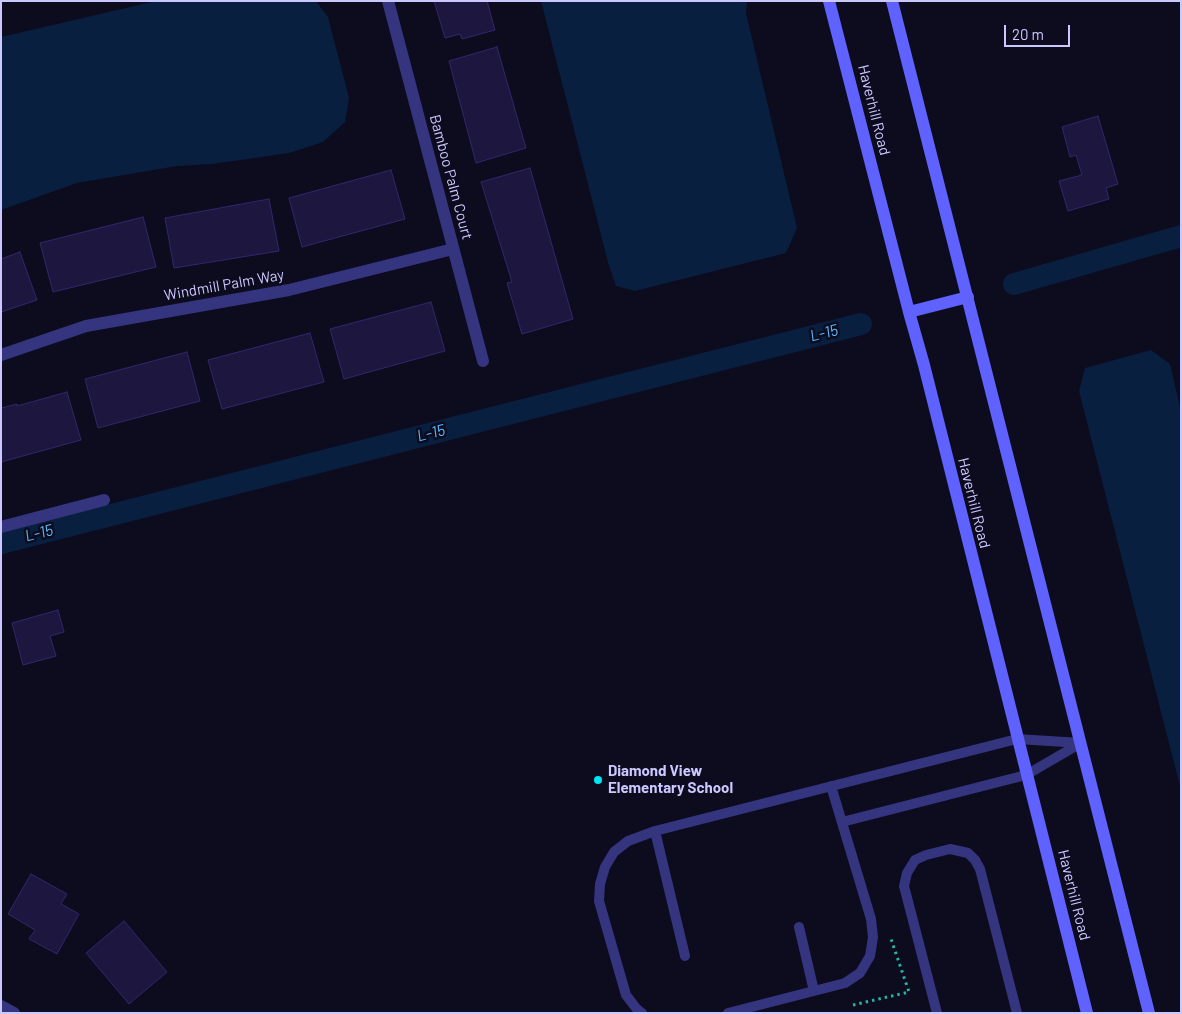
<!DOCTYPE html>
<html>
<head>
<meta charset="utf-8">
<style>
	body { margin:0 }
	#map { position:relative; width:1182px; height:1014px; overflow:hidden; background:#0d0b1e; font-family:Barlow,sans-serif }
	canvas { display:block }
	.frame { position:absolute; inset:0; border:2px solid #cbc8ff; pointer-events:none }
	.scale { position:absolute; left:1004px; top:25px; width:66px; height:22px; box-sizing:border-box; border:2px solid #cbc8ff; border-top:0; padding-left:6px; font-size:15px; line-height:18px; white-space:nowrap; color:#cbc8ff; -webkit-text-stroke:4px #0d0b1e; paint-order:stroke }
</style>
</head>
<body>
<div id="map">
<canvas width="1182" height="1014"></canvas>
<div class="frame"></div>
<div class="scale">20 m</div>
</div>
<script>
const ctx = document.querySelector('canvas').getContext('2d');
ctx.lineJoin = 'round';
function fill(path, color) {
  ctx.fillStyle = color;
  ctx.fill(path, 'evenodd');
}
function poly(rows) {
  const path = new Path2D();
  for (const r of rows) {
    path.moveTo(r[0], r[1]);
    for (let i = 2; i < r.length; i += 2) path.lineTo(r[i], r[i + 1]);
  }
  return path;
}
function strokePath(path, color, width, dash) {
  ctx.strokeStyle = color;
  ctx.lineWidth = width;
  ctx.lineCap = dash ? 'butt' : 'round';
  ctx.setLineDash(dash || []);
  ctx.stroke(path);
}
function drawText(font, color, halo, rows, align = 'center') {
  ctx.font = font + ' Barlow,sans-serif';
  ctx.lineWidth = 5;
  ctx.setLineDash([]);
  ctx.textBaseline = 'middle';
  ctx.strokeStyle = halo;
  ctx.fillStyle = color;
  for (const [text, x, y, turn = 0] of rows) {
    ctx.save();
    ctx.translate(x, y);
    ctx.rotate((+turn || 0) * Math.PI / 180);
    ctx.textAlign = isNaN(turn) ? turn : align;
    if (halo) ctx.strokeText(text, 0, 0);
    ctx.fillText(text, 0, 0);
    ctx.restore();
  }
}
const water = poly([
	[156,1,316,1,328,17,349,98,345,122,323,142,289,153,212,164,177,166,77,183,1,210,1,37],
	[541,1,747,1,746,13,797,228,786,253,635,291,616,286,609,266],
	[1151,350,1170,364,1181,411,1181,790,1079,391,1085,368]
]);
const canal = poly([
	[1014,284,1181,236],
	[1,543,861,324]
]);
const building = poly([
	[434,1,487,1,495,30,462,39,460,34,445,38,434,1],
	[497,47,526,148,476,163,449,61,497,47],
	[1098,116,1118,184,1106,188,1109,199,1068,211,1059,181,1082,175,1076,155,1070,157,1062,127,1098,116],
	[530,168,573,319,522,334,507,283,512,282,481,182,530,168],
	[391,170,405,219,302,247,289,198,391,170],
	[269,199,279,251,174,268,165,218,269,199],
	[143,217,156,267,53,292,40,243,143,217],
	[20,252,37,300,1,312,1,259,20,252],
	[431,302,445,351,344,379,330,329,431,302],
	[310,333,324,382,222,409,208,360,310,333],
	[187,352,200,401,98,428,85,379,187,352],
	[67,392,81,440,1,462,1,408,17,404,17,406,67,392],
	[58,610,64,632,50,636,56,656,23,665,12,623,58,610],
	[31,874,67,894,61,904,79,914,57,954,29,939,35,930,8,914,31,874],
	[124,921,167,972,129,1004,86,953,124,921]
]);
const path = poly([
	[853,1005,909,992,890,936]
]);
const lane = poly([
	[842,822,1026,775,1081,743],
	[655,831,685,956],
	[799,927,814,991],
	[642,1013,636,1008,626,995,599,901,600,884,605,867,614,852,628,841,655,831,1017,739,1081,743],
	[728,1013,845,983,860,973,870,956,873,937,871,919,831,786],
	[937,1013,904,886,907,873,915,860,926,855,950,849,968,853,975,860,980,869,1017,1013]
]);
const street = poly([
	[388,1,483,361],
	[1,355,86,326,289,290,453,249],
	[1,527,104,500],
	[1,1006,14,1013]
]);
const secondary = poly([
	[829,1,909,312,924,365,1087,1013],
	[892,1,1149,1013],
	[909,312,968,297]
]);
const markers = [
	[598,780,5,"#00e6f3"]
];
const streetNames = [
	["Haverhill Road",874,110,76],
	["Bamboo Palm Court",451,177,75],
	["Windmill Palm Way",224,285,-10],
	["Haverhill Road",974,503,76],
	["Haverhill Road",1074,895,76]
];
const poiNames = [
	["Diamond View",608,771],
	["Elementary School",608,788]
];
const waterNames = [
	["L-15",824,333,-14],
	["L-15",431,433,-14],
	["L-15",39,533,-14]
];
fill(water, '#091f3f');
strokePath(canal, '#091f3f', 22);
fill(building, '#1d163f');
strokePath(building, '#32276c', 1);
strokePath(path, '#28b3a4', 3, [2.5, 4]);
strokePath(lane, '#34347f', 10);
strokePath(street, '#34347f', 12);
strokePath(secondary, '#5f62ff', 12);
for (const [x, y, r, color] of markers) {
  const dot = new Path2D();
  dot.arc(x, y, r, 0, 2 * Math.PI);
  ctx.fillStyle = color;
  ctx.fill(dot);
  strokePath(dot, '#0d0b1e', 2);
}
drawText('15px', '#cbc8ff', '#0d0b1e', streetNames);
drawText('bold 15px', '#cbc8ff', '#0d0b1e', poiNames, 'left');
drawText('italic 16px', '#56b9ff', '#0d0b1e', waterNames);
</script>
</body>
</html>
